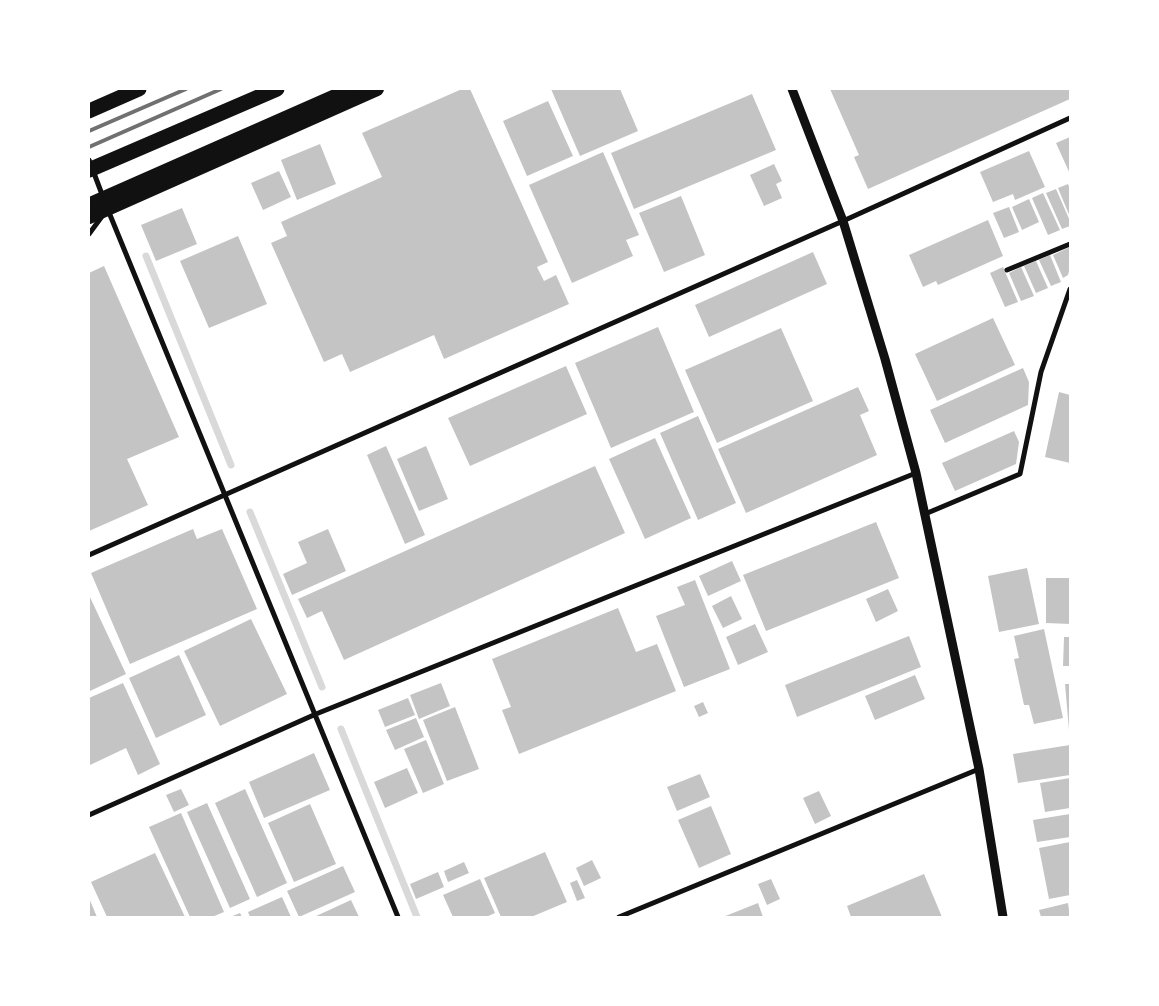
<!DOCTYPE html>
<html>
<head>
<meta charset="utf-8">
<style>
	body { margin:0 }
	#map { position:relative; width:1159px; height:1006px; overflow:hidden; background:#fff; font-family:"Roboto Serif",serif }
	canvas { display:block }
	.frame { position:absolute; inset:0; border:90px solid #fff; pointer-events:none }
</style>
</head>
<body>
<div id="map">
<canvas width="1159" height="1006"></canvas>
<div class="frame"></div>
</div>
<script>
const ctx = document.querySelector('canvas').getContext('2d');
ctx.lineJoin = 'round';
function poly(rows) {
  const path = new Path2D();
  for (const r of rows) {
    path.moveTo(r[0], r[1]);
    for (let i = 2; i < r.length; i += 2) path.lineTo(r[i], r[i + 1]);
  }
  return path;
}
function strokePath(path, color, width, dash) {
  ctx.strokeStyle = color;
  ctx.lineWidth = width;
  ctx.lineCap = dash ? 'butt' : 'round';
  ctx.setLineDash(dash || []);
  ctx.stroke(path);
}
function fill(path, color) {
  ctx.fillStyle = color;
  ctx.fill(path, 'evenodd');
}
const stream = poly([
	[146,256,231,465],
	[250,512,322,687],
	[341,729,417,917]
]);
const building = poly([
	[462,89,470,89,548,262,537,267,544,281,556,275,569,304,444,359,434,335,350,372,342,354,324,362,271,243,287,236,281,222,382,177,362,133],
	[551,89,620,89,638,131,580,156],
	[830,89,1070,89,1070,99,868,189,854,157,859,155],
	[752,94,776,150,634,209,611,153],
	[548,101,573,156,527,176,503,121],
	[1070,137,1070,174,1056,143],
	[320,144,336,184,297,200,281,160],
	[1029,151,1045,187,1015,200,1013,194,993,202,980,172],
	[603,152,639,235,626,240,633,256,572,283,529,185],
	[774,164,782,181,776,184,782,198,764,206,750,175],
	[279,171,291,197,263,210,251,183],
	[1068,184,1070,189,1070,217,1058,188],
	[1056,189,1070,221,1070,226,1062,229,1046,193],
	[1043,193,1060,230,1048,235,1032,198],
	[681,196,705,255,664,272,639,213],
	[1029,199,1039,222,1022,230,1012,207],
	[1009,207,1019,232,1004,238,993,213],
	[182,208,197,244,156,261,141,225],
	[988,220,1003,256,938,285,936,281,923,287,909,255],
	[238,236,267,304,209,328,180,261],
	[1070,247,1070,267,1068,275,1063,278,1053,255],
	[813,252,827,284,709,337,695,305],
	[1050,255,1061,282,1051,286,1039,260],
	[1036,261,1048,288,1036,293,1024,266],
	[104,266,179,437,127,459,148,505,89,531,89,273],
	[1003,267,1018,302,1005,307,990,273],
	[1021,267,1034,296,1021,301,1009,273],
	[993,318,1015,365,937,401,915,354],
	[658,327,694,412,611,448,575,363],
	[781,328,813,401,717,443,685,370],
	[566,366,587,414,470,466,448,418],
	[1023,368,1029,382,1028,405,945,443,930,410],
	[858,387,869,411,860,415,877,455,746,513,718,449],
	[1059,392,1070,395,1070,463,1045,457],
	[698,416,736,503,698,520,660,433],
	[1014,431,1019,442,1016,464,955,491,942,463],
	[655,438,691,518,645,539,609,459],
	[386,446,425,535,405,544,367,455],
	[426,446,448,499,419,511,397,459],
	[595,466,625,533,344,660,322,611,307,618,298,599],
	[876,522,899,578,766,631,743,575],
	[193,529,197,539,222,529,257,609,130,664,91,573],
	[328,529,346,571,292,595,283,574,307,563,298,542],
	[732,561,741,581,708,596,699,576],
	[1027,568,1039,624,999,632,988,576],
	[1046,578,1070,578,1070,624,1046,623],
	[695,580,730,669,684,687,656,616,685,605,677,587],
	[888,589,898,611,876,622,866,599],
	[89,595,126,674,90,691,89,688],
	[731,596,742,619,723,628,712,606],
	[618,608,636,652,657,644,676,691,519,754,502,710,511,707,492,659],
	[251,619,287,694,220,726,184,651],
	[755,624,768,652,738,665,726,637],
	[1044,629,1063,718,1034,724,1029,705,1024,705,1014,659,1019,658,1014,636],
	[909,636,921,667,797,717,785,685],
	[1064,637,1070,637,1070,666,1063,666],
	[179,655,206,715,156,738,129,678],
	[915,675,925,699,875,720,865,696],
	[123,683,160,764,138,775,126,748,90,765,89,763,89,698],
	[441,683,450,706,419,719,410,695],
	[1065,684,1070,684,1070,730,1069,730],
	[408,698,415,715,385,727,378,710],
	[703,702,708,713,699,717,694,706],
	[455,707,479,769,447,781,423,720],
	[416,718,424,737,395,750,386,730],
	[426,740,444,784,423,793,404,749],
	[1070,745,1070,775,1018,783,1013,754],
	[314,753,330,790,264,818,249,782],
	[407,768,418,793,385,808,374,782],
	[700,774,710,797,677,811,667,787],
	[1070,778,1070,808,1045,812,1040,783],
	[181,789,189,805,174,812,166,795],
	[245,789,287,883,257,897,215,803],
	[819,791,831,816,815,824,803,798],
	[207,803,250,899,230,908,187,812],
	[310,804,336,864,294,882,268,823],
	[711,806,731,854,699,868,678,820],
	[181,813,224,912,212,917,190,917,149,827],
	[1070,814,1070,837,1037,842,1033,820],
	[1070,842,1070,895,1049,899,1039,848],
	[545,852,567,902,531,917,501,917,484,878],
	[155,853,185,917,107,917,91,882],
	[592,860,601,878,584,886,576,868],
	[464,862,469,873,448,882,444,871],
	[343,866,355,892,299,917,287,891],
	[438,872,444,887,416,899,410,884],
	[924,874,942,917,851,917,847,906],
	[480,879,495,913,486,917,453,917,443,895],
	[771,879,780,899,767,905,758,884],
	[577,880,585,898,577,901,570,883],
	[282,897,291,917,250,917,248,912],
	[89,898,97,917,89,917],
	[351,900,359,917,314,917],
	[758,903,763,917,723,917],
	[1068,903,1070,917,1041,917,1039,910],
	[240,913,242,917,230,917]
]);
const minor = poly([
	[89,160,103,197],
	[108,210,398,917],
	[89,234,103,215],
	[1007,270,1070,244],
	[925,514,1020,474,1041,372,1070,289],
	[89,555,843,221,1070,118],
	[89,815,316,714,916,473],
	[619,917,979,769]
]);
const tertiary = poly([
	[792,89,843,221,885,359,916,473,979,769,1003,917]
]);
const trunk = poly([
	[89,217,377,89]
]);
const motorway = poly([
	[89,111,139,89],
	[89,170,277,89],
	[89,205,352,89]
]);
const rail = poly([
	[89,131,186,89],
	[89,147,221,89]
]);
strokePath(stream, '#d9d9d9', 7);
fill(building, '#c4c4c4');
strokePath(minor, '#111', 5);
strokePath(tertiary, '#111', 9);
strokePath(trunk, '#111', 14);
strokePath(motorway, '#111', 15);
strokePath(rail, '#707070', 4);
</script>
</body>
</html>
